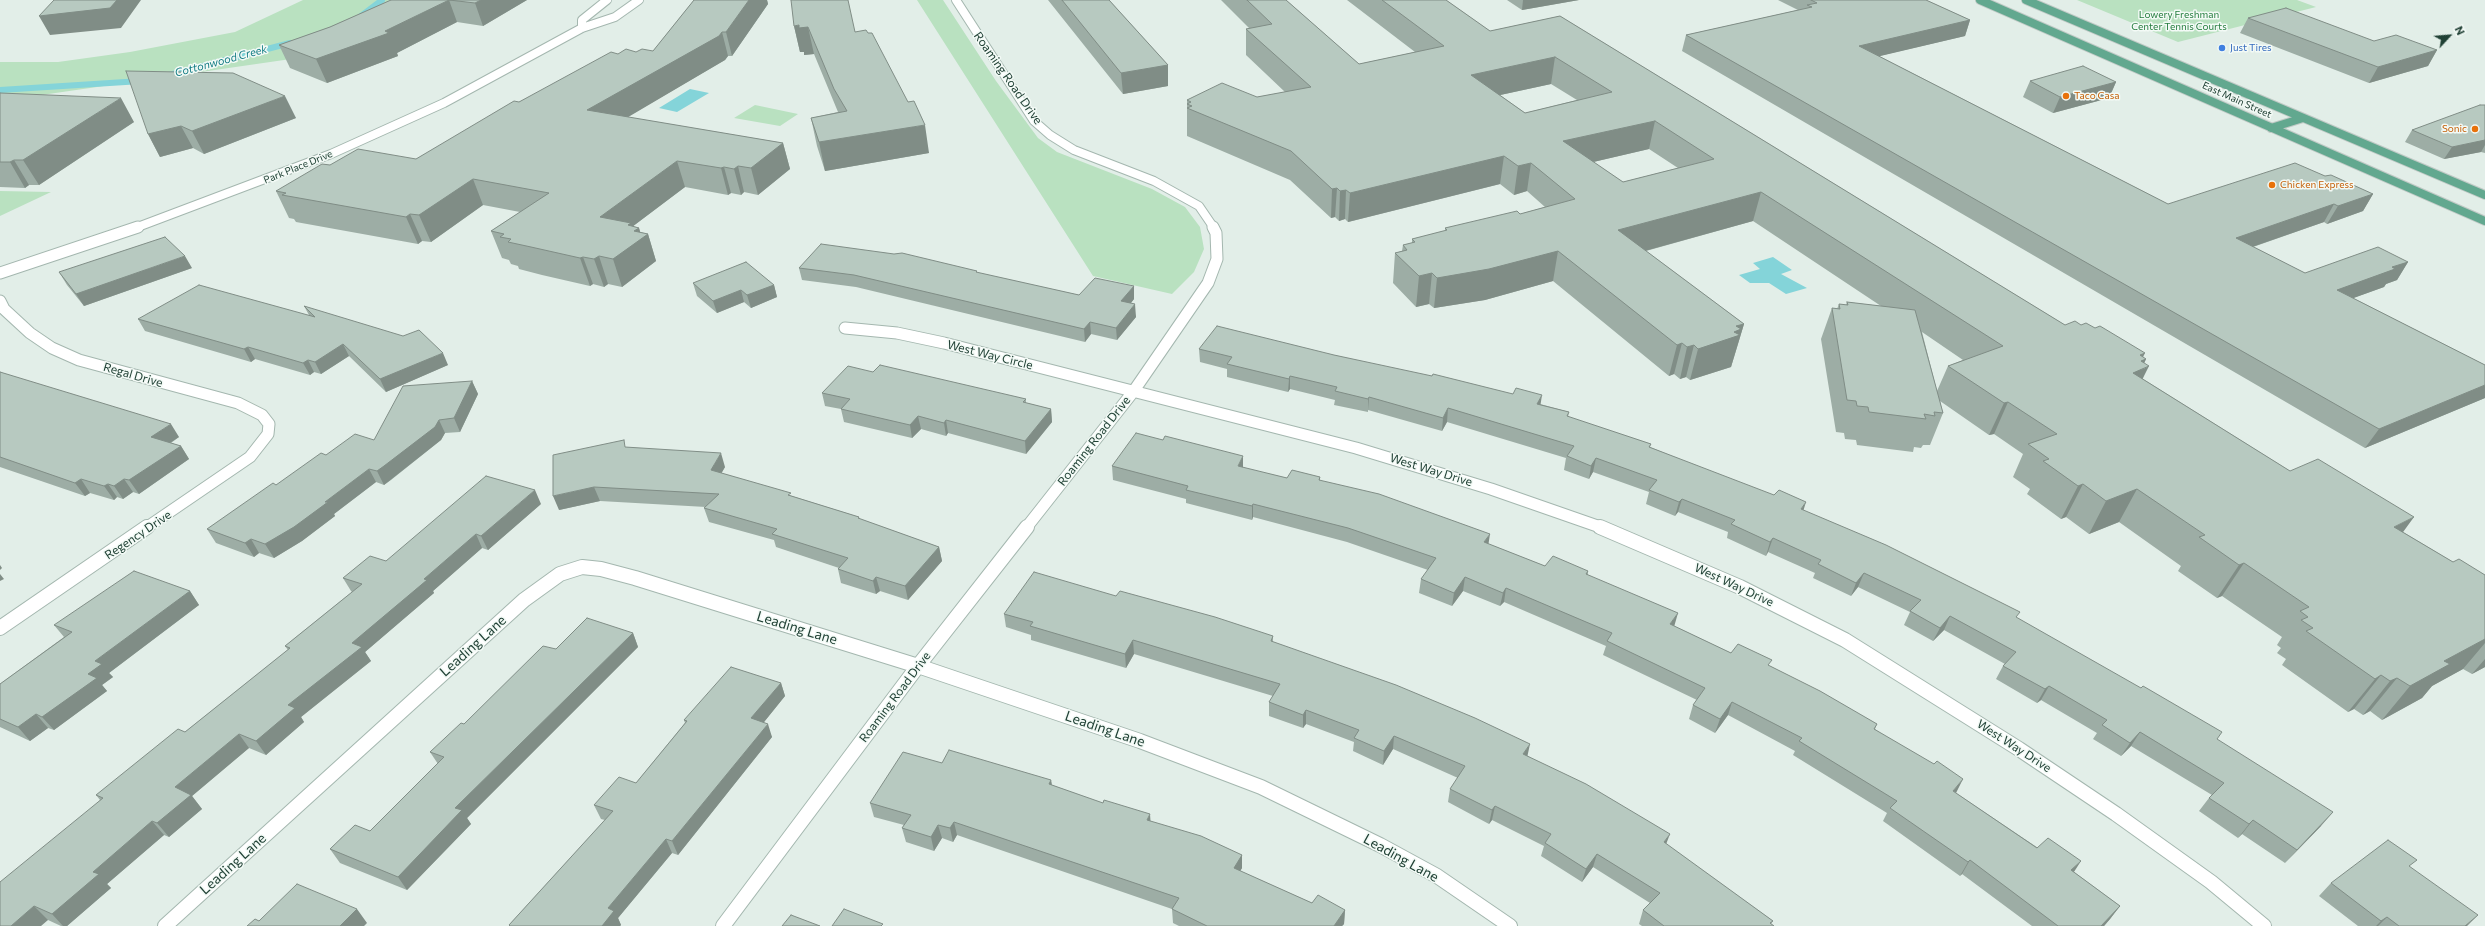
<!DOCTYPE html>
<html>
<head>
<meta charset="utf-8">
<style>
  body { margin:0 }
  #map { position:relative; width:2485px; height:926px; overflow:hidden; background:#e2eee8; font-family:Commissioner,sans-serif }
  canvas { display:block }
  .north { position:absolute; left:2429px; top:16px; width:40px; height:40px; -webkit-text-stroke:3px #f3faf6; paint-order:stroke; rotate:64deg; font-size:11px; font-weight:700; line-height:16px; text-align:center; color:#204135 }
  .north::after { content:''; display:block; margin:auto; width:14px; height:18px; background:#204135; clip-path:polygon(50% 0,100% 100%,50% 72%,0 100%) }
</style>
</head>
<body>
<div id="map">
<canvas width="2485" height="926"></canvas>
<div class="north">N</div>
</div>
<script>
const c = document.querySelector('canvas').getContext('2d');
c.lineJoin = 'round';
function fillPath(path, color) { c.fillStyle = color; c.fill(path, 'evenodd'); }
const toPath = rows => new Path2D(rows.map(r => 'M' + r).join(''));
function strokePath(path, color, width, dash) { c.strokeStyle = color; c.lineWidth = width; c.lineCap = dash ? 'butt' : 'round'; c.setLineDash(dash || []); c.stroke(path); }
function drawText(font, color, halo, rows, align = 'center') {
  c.font = font + ' Commissioner,sans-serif'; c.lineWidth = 3; c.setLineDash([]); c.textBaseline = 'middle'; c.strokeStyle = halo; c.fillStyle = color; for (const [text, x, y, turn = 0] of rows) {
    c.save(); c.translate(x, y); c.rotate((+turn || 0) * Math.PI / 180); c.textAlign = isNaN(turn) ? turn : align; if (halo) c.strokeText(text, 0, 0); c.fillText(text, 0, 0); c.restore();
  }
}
fillPath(toPath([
  [303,0,425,0,291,59,0,101,0,62,58,62,130,52,235,32],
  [917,0,943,0,996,81,1038,138,1057,152,1152,189,1185,207,1200,227,1204,249,1194,272,1172,294,1093,276],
  [2077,0,2297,0,2316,7,2178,42],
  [755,105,798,114,780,126,734,118],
  [0,191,51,192,0,216]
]), '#b9e1c0');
fillPath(toPath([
  [690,89,709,93,677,112,659,108],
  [1773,257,1792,270,1781,274,1807,288,1786,294,1769,283,1750,283,1739,275,1760,269,1753,263]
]), '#84d4d9');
strokePath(toPath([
  [361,16,382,0],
  [169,75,290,43],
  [0,90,141,81]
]), '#84d4d9', 6);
const minorFar2 = toPath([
  [956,0,1034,121,1050,135,1074,150,1154,181,1199,206,1214,228],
  [582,28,582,20,607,0],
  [135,228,331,154,444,103,582,28,615,17,639,0]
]);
const minorFar1 = toPath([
  [0,273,138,227],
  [0,301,4,309,30,333,52,348,79,360,238,403,262,415,269,424,268,434,250,457,146,528],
  [845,328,897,333,944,343,1356,448,1491,489,1603,528],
  [1026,528,1133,392,1208,283,1217,259,1216,233,1213,227]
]);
const minor = toPath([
  [1600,527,1740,587,1845,640,2019,749,2116,814,2211,882,2264,926],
  [0,628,147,527],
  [165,926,524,600,560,574,582,567,601,569,635,578,918,666,1140,741,1261,787,1380,845,1437,876,1510,926],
  [723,926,918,666,1027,527]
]);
const major = toPath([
  [1980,0,2485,221],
  [2026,0,2485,195],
  [2271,128,2303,118]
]);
strokePath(minorFar2, '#a4b7af', 10);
strokePath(minorFar1, '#a4b7af', 13);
strokePath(minor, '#a4b7af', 16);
strokePath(major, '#c1cac6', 10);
strokePath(minorFar2, '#fff', 8);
strokePath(minorFar1, '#fff', 11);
strokePath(minor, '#fff', 14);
strokePath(major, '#62a88f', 8);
fillPath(toPath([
  [391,0,527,0,483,26,457,22,397,53,398,56,327,83,290,68,279,45,330,27],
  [694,0,767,0,768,4,732,56,728,56,725,60,627,117,783,143,790,169,758,195,744,192,741,195,731,193,728,195,685,187,633,226,639,228,640,232,648,234,656,261,622,287,608,284,604,287,593,284,590,286,542,275,519,269,518,266,511,264,509,260,502,258,491,231,520,212,483,205,431,242,422,241,418,244,296,222,294,219,289,218,276,191,330,165,416,159,519,102,618,54,653,51],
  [1048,0,1109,0,1168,65,1168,86,1123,94],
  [1221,0,1286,0,1359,64,1415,52,1347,0,1446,0,1490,31,1560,16,2065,325,2081,325,2146,359,2144,363,2143,379,2290,471,2403,532,2453,562,2485,575,2485,667,2472,674,2463,669,2432,686,2422,698,2382,720,2370,711,2363,715,2354,709,2348,712,2282,665,2286,659,2277,653,2281,648,2277,645,2282,637,2222,596,2217,598,2178,571,2181,566,2119,522,2089,534,2066,517,2061,519,2027,494,2030,489,2013,477,2023,454,1994,434,1989,435,1940,401,1943,413,1930,445,1923,445,1921,448,1914,447,1913,452,1857,445,1856,440,1845,439,1844,433,1836,432,1821,339,1832,308,1837,309,1839,304,1846,305,1847,302,1881,306,1753,221,1646,251,1744,324,1731,367,1690,380,1686,377,1680,379,1674,374,1669,376,1553,281,1485,300,1434,308,1429,304,1416,307,1393,283,1395,253,1402,251,1403,245,1412,243,1412,239,1445,231,1445,228,1520,214,1545,207,1527,191,1514,195,1500,184,1348,222,1345,219,1339,221,1335,217,1331,218,1290,180,1187,136,1187,100,1257,97,1285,92,1246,55,1246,29,1249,28],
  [1551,84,1577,100,1525,113,1500,95],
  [1649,149,1678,168,1623,182,1593,162],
  [1922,332,1963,360,1948,366,1937,391],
  [1507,0,1579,0,1522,10],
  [1778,0,1926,0,1970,20,1965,36,1879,56,2168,204,2325,176,2373,194,2363,211,2327,224,2324,222,2253,247,2305,273,2408,262,2397,280,2386,284,2384,287,2353,298,2485,365,2485,398,2365,448,1682,51,1686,35,1798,10],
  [2248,18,2374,41,2437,50,2428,66,2369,83,2240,33],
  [794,26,855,32,929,153,825,171,817,146,811,118,838,112,814,54,804,55,804,52,800,52],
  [233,73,296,118,204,154,193,148,160,157,148,134],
  [2030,81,2116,82,2109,98,2053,113,2023,97],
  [0,93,134,122,39,185,29,185,25,188,0,187],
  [2485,105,2485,153,2481,152,2444,159,2405,142,2412,130],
  [192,268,84,306,67,285,59,272],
  [799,268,978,273,1079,295,1134,286,1134,299,1131,303,1136,317,1117,340,1091,334,1085,342,856,287,802,280],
  [693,283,774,285,777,297,751,308,744,302,717,313,697,296],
  [304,306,448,365,386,392,349,356,321,374,314,372,310,375,255,359,251,362,145,331,138,319,309,315],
  [1199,349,1334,355,1540,404,1569,412,1568,417,1651,444,1650,447,1803,510,2017,618,2217,739,2321,826,2285,863,2242,834,2238,838,2199,811,2209,798,2212,795,2131,746,2121,756,2093,739,2097,733,2041,700,2037,703,1996,679,2003,666,2005,664,1944,630,1933,641,1904,625,1910,612,1858,587,1851,596,1813,578,1815,573,1768,552,1766,556,1727,538,1728,532,1678,512,1675,516,1646,504,1649,492,1593,472,1589,479,1564,470,1566,458,1447,422,1442,431,1368,410,1368,412,1334,405,1335,400,1290,389,1288,392,1227,377,1227,369,1200,362],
  [0,372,179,437,171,443,181,446,189,459,139,494,133,492,123,499,117,497,114,500,90,493,85,496,0,467],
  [873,372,1026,399,1026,403,1051,409,1052,422,1026,454,948,433,946,436,921,429,912,438,844,422,841,409,825,406,822,393],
  [472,381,478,394,460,432,445,433,441,440,391,480,384,485,376,482,334,514,335,516,302,541,274,558,259,553,254,557,216,543,207,529,276,485,326,455,374,440],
  [627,447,725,467,721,473,792,496,859,517,860,519,939,547,942,561,908,600,880,591,876,594,841,583,838,569,839,568,776,547,774,540,709,522,704,508,706,507,600,501,559,510],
  [1112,466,1243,468,1287,478,1320,477,1320,481,1488,544,1545,566,1588,571,1588,575,1674,626,1731,653,1770,666,1877,724,1875,729,1956,793,2074,872,2120,906,2110,919,2104,926,2032,926,1962,874,1960,876,1883,821,1887,813,1793,755,1795,751,1728,715,1715,733,1689,719,1693,705,1697,700,1603,655,1606,646,1504,602,1500,606,1463,591,1452,606,1419,593,1421,579,1428,570,1347,542,1253,517,1252,520,1186,503,1186,499,1113,480],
  [541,504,488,550,482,548,433,591,434,593,365,652,371,661,301,717,304,722,266,755,249,748,192,796,202,809,169,837,164,835,107,884,111,888,67,926,61,926,48,920,0,926,100,800,96,795,185,732,288,650,285,646,352,592,351,591,343,578,386,561],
  [190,591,199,605,109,673,113,677,102,685,107,691,54,730,48,728,30,741,0,727,0,684,64,637,54,625],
  [1116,596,1273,636,1273,642,1528,756,1666,844,1773,921,1771,924,1774,926,1642,926,1639,924,1643,910,1650,903,1593,867,1582,882,1541,856,1544,846,1492,820,1489,824,1448,802,1450,789,1458,778,1393,749,1383,765,1353,751,1354,742,1306,724,1303,728,1269,716,1269,702,1273,696,1134,654,1126,668,1031,640,1031,635,1006,627,1004,614],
  [633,633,638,647,467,818,471,824,407,890,340,863,330,849,370,831,438,764,430,752,556,649],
  [781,683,785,696,764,722,772,737,678,855,672,853,618,918,621,925,620,926,509,926,509,925,605,820,601,819,594,805,636,783,685,723,684,720],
  [942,763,1051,780,1052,785,1242,855,1242,868,1240,871,1312,903,1345,910,1344,924,1342,926,1179,926,1173,923,1172,909,957,835,953,842,942,838,934,851,906,842,902,828,904,825,874,817,870,803],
  [2410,867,2467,926,2358,926,2319,896,2331,883]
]), '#9dada5');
fillPath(toPath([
  [117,0,141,0,121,28,50,35,39,16],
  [449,0,457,22,397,53,398,56,327,83,316,59,385,31],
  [481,0,527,0,483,26,475,3],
  [749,0,767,0,768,4,732,56,726,32],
  [1523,0,1579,0,1522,10],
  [1970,20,1965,36,1855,62,1859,46],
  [799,25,808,27,814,54,804,55,804,52,800,52,794,26],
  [722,32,728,56,725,60,596,136,587,110],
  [2437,50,2428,66,2369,83,2378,67],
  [1555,57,1551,84,1468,102,1471,75],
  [1168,65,1168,86,1123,94,1121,73],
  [2116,82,2109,98,2053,113,2060,97],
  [285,96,296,118,204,154,192,131],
  [121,98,134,122,39,185,23,160],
  [1655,121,1649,149,1559,170,1563,141],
  [925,125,929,153,825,171,819,142],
  [181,126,193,148,160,157,148,134],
  [2485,140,2485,145,2481,152,2444,159,2452,147],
  [783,143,790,169,758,195,751,168],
  [1504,156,1500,184,1348,222,1350,193],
  [14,160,29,185,25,188,10,162],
  [677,161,685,187,632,227,634,231,639,228,642,238,648,234,656,261,622,287,613,259,600,217],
  [1531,163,1527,191,1514,195,1518,166],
  [738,166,744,192,741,195,734,169],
  [724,167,731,193,728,195,721,168],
  [473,179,483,205,431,242,419,215],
  [1337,188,1335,217,1331,218,1332,189],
  [1346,190,1345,219,1339,221,1340,191],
  [1761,192,1753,221,1612,260,1618,230],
  [2373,194,2363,211,2327,224,2338,206],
  [2334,204,2324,222,2226,256,2236,238],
  [410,214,422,241,418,244,406,217],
  [1558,251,1553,281,1485,300,1434,308,1437,278],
  [185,256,192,268,84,306,76,294],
  [599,256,608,284,604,287,594,259],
  [583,257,593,284,590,286,580,258],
  [2408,262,2397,280,2386,284,2384,287,2326,308,2337,290,2392,267],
  [1432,273,1429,304,1416,307,1419,276],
  [774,285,777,297,751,308,747,295],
  [1134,286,1134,299,1122,314,1121,301],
  [741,290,744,302,717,313,713,301],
  [1135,304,1136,317,1117,340,1116,328],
  [1090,322,1091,334,1085,342,1084,329],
  [1744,324,1731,367,1690,380,1698,349,1736,326],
  [1682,343,1674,374,1669,376,1677,345],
  [343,344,349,356,321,374,315,362],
  [1694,345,1686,377,1680,379,1687,347],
  [248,347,255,359,251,362,244,349],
  [443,353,448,365,386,392,380,379],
  [2145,353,2141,361,2146,359,2141,370,2149,366,2133,398,2116,404,2140,355],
  [308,360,314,372,310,375,303,363],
  [1290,376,1290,389,1288,392,1289,379],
  [472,381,478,394,460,432,454,418],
  [2485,385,2485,398,2365,448,2379,429],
  [1542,395,1540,408,1537,404],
  [1369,397,1368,410,1368,412,1368,399],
  [2008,402,1994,434,1989,435,2004,403],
  [1448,408,1447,422,1442,431,1443,418],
  [1051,409,1052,422,1026,454,1025,441],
  [918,416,921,429,912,438,910,425],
  [439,420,445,433,441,440,384,485,377,471],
  [946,420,948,433,946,436,944,423],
  [171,424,179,437,159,450,151,437],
  [181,446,189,459,139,494,129,480],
  [721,453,725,467,716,483,711,470],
  [1243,456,1243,470,1238,466],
  [1596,458,1593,472,1589,479,1591,466],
  [369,469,376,482,334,514,335,516,302,541,274,558,265,544,325,502],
  [81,479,90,493,85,496,75,483],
  [124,479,133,492,123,499,114,486],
  [108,484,117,497,114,500,104,486],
  [2083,484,2066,517,2061,519,2078,486],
  [594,487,600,501,559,510,553,496],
  [2137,489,2119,522,2089,534,2106,501],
  [535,490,541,504,488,550,481,536],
  [1682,499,1678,512,1675,516,1679,502],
  [1806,502,1802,515,1801,509],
  [1253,504,1253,517,1252,520,1252,506],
  [2414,517,2390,550,2394,527],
  [476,534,482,548,433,591,434,593,365,652,371,661,301,717,304,722,266,755,256,741,288,705,352,643,424,579],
  [1490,534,1488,547,1484,542],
  [1773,538,1768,552,1766,556,1770,542],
  [251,539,259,553,254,557,245,543],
  [939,547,942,561,908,600,905,586],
  [2244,563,2222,596,2217,598,2239,565],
  [0,565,2,568,0,570],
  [1864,573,1858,587,1851,596,1856,583],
  [0,574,4,579,0,581],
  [876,577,880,591,876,594,873,581],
  [1465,577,1463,591,1452,606,1454,593],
  [1506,588,1504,602,1500,606,1503,593],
  [190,591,199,605,109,673,113,677,102,685,107,691,54,730,42,717,88,674,95,661],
  [1678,613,1674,627,1670,624],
  [1950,616,1944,630,1933,641,1940,628],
  [633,633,638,647,467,818,471,824,407,890,398,877,455,808],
  [2485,639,2485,643,2463,669,2432,686,2422,698,2382,720,2410,686,2444,661],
  [1133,640,1134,654,1126,668,1125,654],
  [2485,659,2485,667,2472,674],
  [2381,675,2354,709,2348,712,2375,679],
  [2397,678,2370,711,2363,715,2390,681],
  [781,683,785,696,756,732,751,718],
  [2049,686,2041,700,2037,703,2045,689],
  [1732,702,1728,715,1715,733,1720,719],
  [1306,710,1306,724,1303,728,1303,715],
  [36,714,48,728,30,741,18,727],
  [768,724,772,737,678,855,672,841],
  [2140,732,2131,746,2121,756,2130,743],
  [239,734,249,748,192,796,202,809,169,837,157,823,175,787],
  [1394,736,1393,749,1383,765,1384,751],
  [1530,744,1527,758,1523,754],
  [1963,779,1956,793,1953,791],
  [1051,780,1053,794,1049,784],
  [1495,806,1492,820,1489,824,1492,810],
  [2333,812,2321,826,2285,863,2297,850],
  [1150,814,1151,828,1147,820],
  [2253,820,2242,834,2238,838,2249,824],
  [152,821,164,835,107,884,111,888,67,926,63,926,52,914,93,872],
  [954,822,957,835,953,842,950,828],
  [938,825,942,838,934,851,931,837],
  [1670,834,1665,847,1664,842],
  [666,839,672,853,618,918,621,925,620,926,602,926,608,908],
  [1597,854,1593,867,1582,882,1586,869],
  [1242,855,1242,868,1234,882,1234,868],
  [1970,860,1962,874,1960,876,1968,862],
  [2081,861,2072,875,2071,870],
  [34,906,48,920,41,926,11,926],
  [2120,906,2110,919,2104,926,2101,926],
  [357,909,367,923,364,926,340,926],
  [1345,910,1344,924,1342,926,1334,926],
  [2478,915,2467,926,2465,926],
  [2387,917,2378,926,2376,926,2381,921]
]), '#808d86');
const building = toPath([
  [54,0,117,0,110,8,39,16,54,0],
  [391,0,481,0,475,3,449,0,385,31,389,33,316,59,279,45,330,27,391,0],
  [694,0,749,0,726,32,722,32,719,36,587,110,783,143,751,168,738,166,734,169,724,167,721,168,677,161,600,217,631,223,628,225,639,228,634,231,648,234,613,259,599,256,594,259,583,257,580,258,531,247,508,242,511,239,500,237,504,234,491,231,549,193,473,179,419,215,410,214,406,217,282,195,286,193,276,191,322,164,330,165,358,149,416,159,514,101,519,102,611,52,618,54,626,49,636,52,642,49,653,51,694,0],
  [791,0,848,0,855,32,866,30,868,33,872,33,908,102,914,101,925,125,819,142,811,118,847,111,834,89,808,27,799,28,799,25,794,26,791,0],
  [1062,0,1109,0,1168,65,1121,73,1062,0],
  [1247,0,1286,0,1359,64,1444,46,1382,0,1446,0,1490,31,1560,16,2065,325,2075,321,2081,325,2086,323,2095,328,2100,326,2145,353,2140,355,2146,359,2141,361,2149,366,2133,373,2290,471,2318,459,2414,517,2394,527,2453,562,2459,559,2485,575,2485,639,2444,661,2450,664,2410,686,2397,678,2390,681,2381,675,2375,679,2306,631,2313,628,2301,620,2308,617,2300,611,2309,607,2244,563,2239,565,2199,537,2205,535,2137,489,2106,501,2083,484,2078,486,2043,461,2049,459,2028,444,2057,434,2008,402,2004,403,1948,366,2003,346,1761,192,1618,230,1744,324,1736,326,1741,329,1734,332,1740,335,1698,349,1694,345,1687,347,1682,343,1677,345,1558,251,1489,269,1437,278,1432,273,1419,276,1395,253,1407,250,1403,245,1415,242,1412,239,1447,230,1445,228,1517,211,1520,214,1575,199,1531,163,1518,166,1504,156,1350,193,1346,190,1340,191,1337,188,1332,189,1291,151,1187,108,1192,106,1187,104,1191,102,1187,100,1222,83,1257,97,1311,87,1246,29,1272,24,1247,0],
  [1555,57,1612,92,1525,113,1471,75,1555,57],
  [1655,121,1714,159,1623,182,1563,141,1655,121],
  [1811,0,1926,0,1970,20,1859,46,2168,204,2295,163,2325,176,2331,175,2373,194,2338,206,2334,204,2236,238,2305,273,2378,247,2408,262,2392,267,2395,269,2337,290,2485,365,2485,385,2379,429,1686,35,1812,7,1807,5,1817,3,1811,0],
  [2286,8,2374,41,2396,35,2437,50,2378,67,2248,18,2286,8],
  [2083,66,2116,82,2060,97,2030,81,2083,66],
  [126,71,233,73,285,96,192,131,181,126,148,134,126,71],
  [0,93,121,98,23,160,14,160,10,162,0,162,0,93],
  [2480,105,2485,105,2485,140,2452,147,2412,130,2480,105],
  [165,237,185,256,76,294,59,272,165,237],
  [821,244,894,254,902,253,977,271,976,272,1079,295,1095,278,1134,286,1121,301,1135,304,1116,328,1090,322,1084,329,854,275,799,268,821,244],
  [746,262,774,285,747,295,741,290,713,301,693,283,746,262],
  [199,285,315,317,304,306,403,336,419,330,443,353,380,379,343,344,315,362,308,360,303,363,248,347,244,349,138,319,199,285],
  [1847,302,1915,310,1943,413,1934,412,1935,416,1924,414,1926,419,1869,412,1868,407,1857,406,1856,401,1847,400,1832,308,1840,309,1839,304,1848,305,1847,302],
  [1217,326,1334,355,1432,376,1433,374,1513,394,1516,388,1542,395,1537,404,1569,412,1567,416,1651,444,1649,447,1774,495,1779,490,1806,502,1801,509,1886,545,2020,612,2016,617,2141,688,2143,686,2222,732,2217,739,2333,812,2297,850,2253,820,2249,824,2209,798,2224,783,2140,732,2130,743,2102,725,2107,720,2049,686,2045,689,2003,666,2016,652,1950,616,1940,628,1910,611,1921,600,1864,573,1856,583,1818,564,1821,560,1773,538,1770,542,1731,524,1735,520,1682,499,1679,502,1649,490,1657,480,1596,458,1591,466,1567,456,1574,446,1448,408,1443,418,1369,397,1368,399,1335,391,1337,387,1290,376,1289,379,1227,364,1232,357,1199,349,1217,326],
  [880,365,1026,399,1023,402,1051,409,1025,441,946,420,944,423,918,416,910,425,841,409,850,399,822,393,848,366,873,372,880,365],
  [0,372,171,424,151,437,181,446,129,480,124,479,114,486,108,484,104,486,81,479,75,483,0,457,0,372],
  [472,381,454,418,439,420,435,427,384,466,377,471,369,469,325,502,328,502,294,527,265,544,251,539,245,543,207,529,273,483,276,485,321,453,326,455,355,434,374,440,403,386,472,381],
  [1136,433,1163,440,1165,436,1243,456,1238,466,1287,478,1292,470,1320,477,1319,480,1379,494,1490,534,1484,542,1545,566,1553,556,1588,571,1586,574,1678,613,1670,624,1731,653,1738,644,1772,660,1768,665,1820,691,1877,724,1874,729,1934,764,1937,761,1963,779,1953,791,2037,848,2048,838,2081,861,2071,870,2120,906,2101,926,2058,926,1970,860,1968,862,1890,808,1897,801,1799,741,1802,738,1732,702,1720,719,1693,705,1705,688,1607,641,1612,633,1506,588,1503,593,1465,577,1454,593,1421,579,1436,558,1348,528,1253,504,1252,506,1186,490,1188,486,1112,466,1136,433],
  [624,440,625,447,721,453,711,470,791,493,788,495,859,517,858,518,939,547,905,586,876,577,873,581,838,569,848,558,772,534,777,529,704,508,719,494,594,487,553,496,553,455,624,440],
  [486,476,535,490,481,536,476,534,424,579,427,580,352,643,362,647,288,705,295,708,256,741,239,734,175,787,191,795,157,823,152,821,93,872,99,874,52,914,34,906,11,926,0,926,0,882,103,798,96,795,178,729,185,732,290,648,285,646,362,584,343,578,370,556,386,561,486,476],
  [134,571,190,591,95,661,102,664,88,674,97,678,42,717,36,714,18,727,0,719,0,684,72,632,54,625,134,571],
  [1034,572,1116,596,1120,591,1215,617,1273,636,1271,641,1396,685,1475,718,1530,744,1523,754,1586,784,1670,834,1664,842,1773,921,1770,923,1774,926,1664,926,1643,910,1660,893,1597,854,1586,869,1545,843,1551,834,1495,806,1492,810,1450,789,1465,766,1394,736,1384,751,1354,738,1359,730,1306,710,1303,715,1269,702,1280,684,1133,640,1125,654,1030,626,1033,622,1004,614,1034,572],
  [587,618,633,633,455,808,462,810,398,877,330,849,355,825,370,831,444,757,430,752,461,723,464,724,543,646,556,649,587,618],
  [731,667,781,683,751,718,768,724,672,841,666,839,608,908,614,911,602,926,510,926,509,925,613,811,594,805,619,777,636,783,687,721,684,720,731,667],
  [949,750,1051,780,1049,784,1103,803,1104,800,1150,814,1147,820,1201,836,1242,855,1234,868,1312,903,1318,895,1345,910,1334,926,1207,926,1172,909,1179,898,954,822,950,828,938,825,931,837,902,828,911,815,870,803,903,752,942,763,949,750],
  [2388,840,2417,860,2409,866,2478,915,2465,926,2399,926,2387,917,2381,921,2331,883,2388,840],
  [297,884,357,909,340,926,247,926,255,919,259,921,297,884],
  [844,909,883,924,881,926,832,926,844,909],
  [791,915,820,926,782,926,791,915]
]);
fillPath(building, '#b7c9c0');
strokePath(building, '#808d86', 1);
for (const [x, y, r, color] of [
  [2222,48,4,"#3f7fe0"],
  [2066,96,4,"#e8710a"],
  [2475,129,4,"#e8710a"],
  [2272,185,4,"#e8710a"]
]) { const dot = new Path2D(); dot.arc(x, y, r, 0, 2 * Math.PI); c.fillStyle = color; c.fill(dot); strokePath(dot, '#f3faf6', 1.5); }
drawText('10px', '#257d3f', '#f3faf6', [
  ["Lowery Freshman",2179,15],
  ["Center Tennis Courts",2179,27]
]);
drawText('10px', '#366cbe', '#f3faf6', [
  ["Just Tires",2230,48]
], 'left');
drawText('10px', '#c56008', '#f3faf6', [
  ["Taco Casa",2074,96],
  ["Sonic",2467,129,"right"],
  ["Chicken Express",2280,185]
], 'left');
drawText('10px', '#204135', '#f3faf6', [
  ["East Main Street",2237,100,24],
  ["Park Place Drive",298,167,-22]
]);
drawText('italic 11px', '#137c84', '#f3faf6', [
  ["Cottonwood Creek",221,61,-15]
]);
drawText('12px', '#204135', '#f3faf6', [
  ["Roaming Road Drive",1008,78,55],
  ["West Way Circle",990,355,14],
  ["Regal Drive",133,375,16],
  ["Roaming Road Drive",1094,441,-52],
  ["West Way Drive",1431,470,17],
  ["Regency Drive",138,535,-34],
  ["West Way Drive",1734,585,25],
  ["Roaming Road Drive",895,697,-53],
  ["West Way Drive",2014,746,33]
]);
drawText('14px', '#204135', '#f3faf6', [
  ["Leading Lane",797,628,17],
  ["Leading Lane",473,646,-42],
  ["Leading Lane",1105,729,19],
  ["Leading Lane",1401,858,29],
  ["Leading Lane",233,864,-42]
]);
</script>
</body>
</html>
